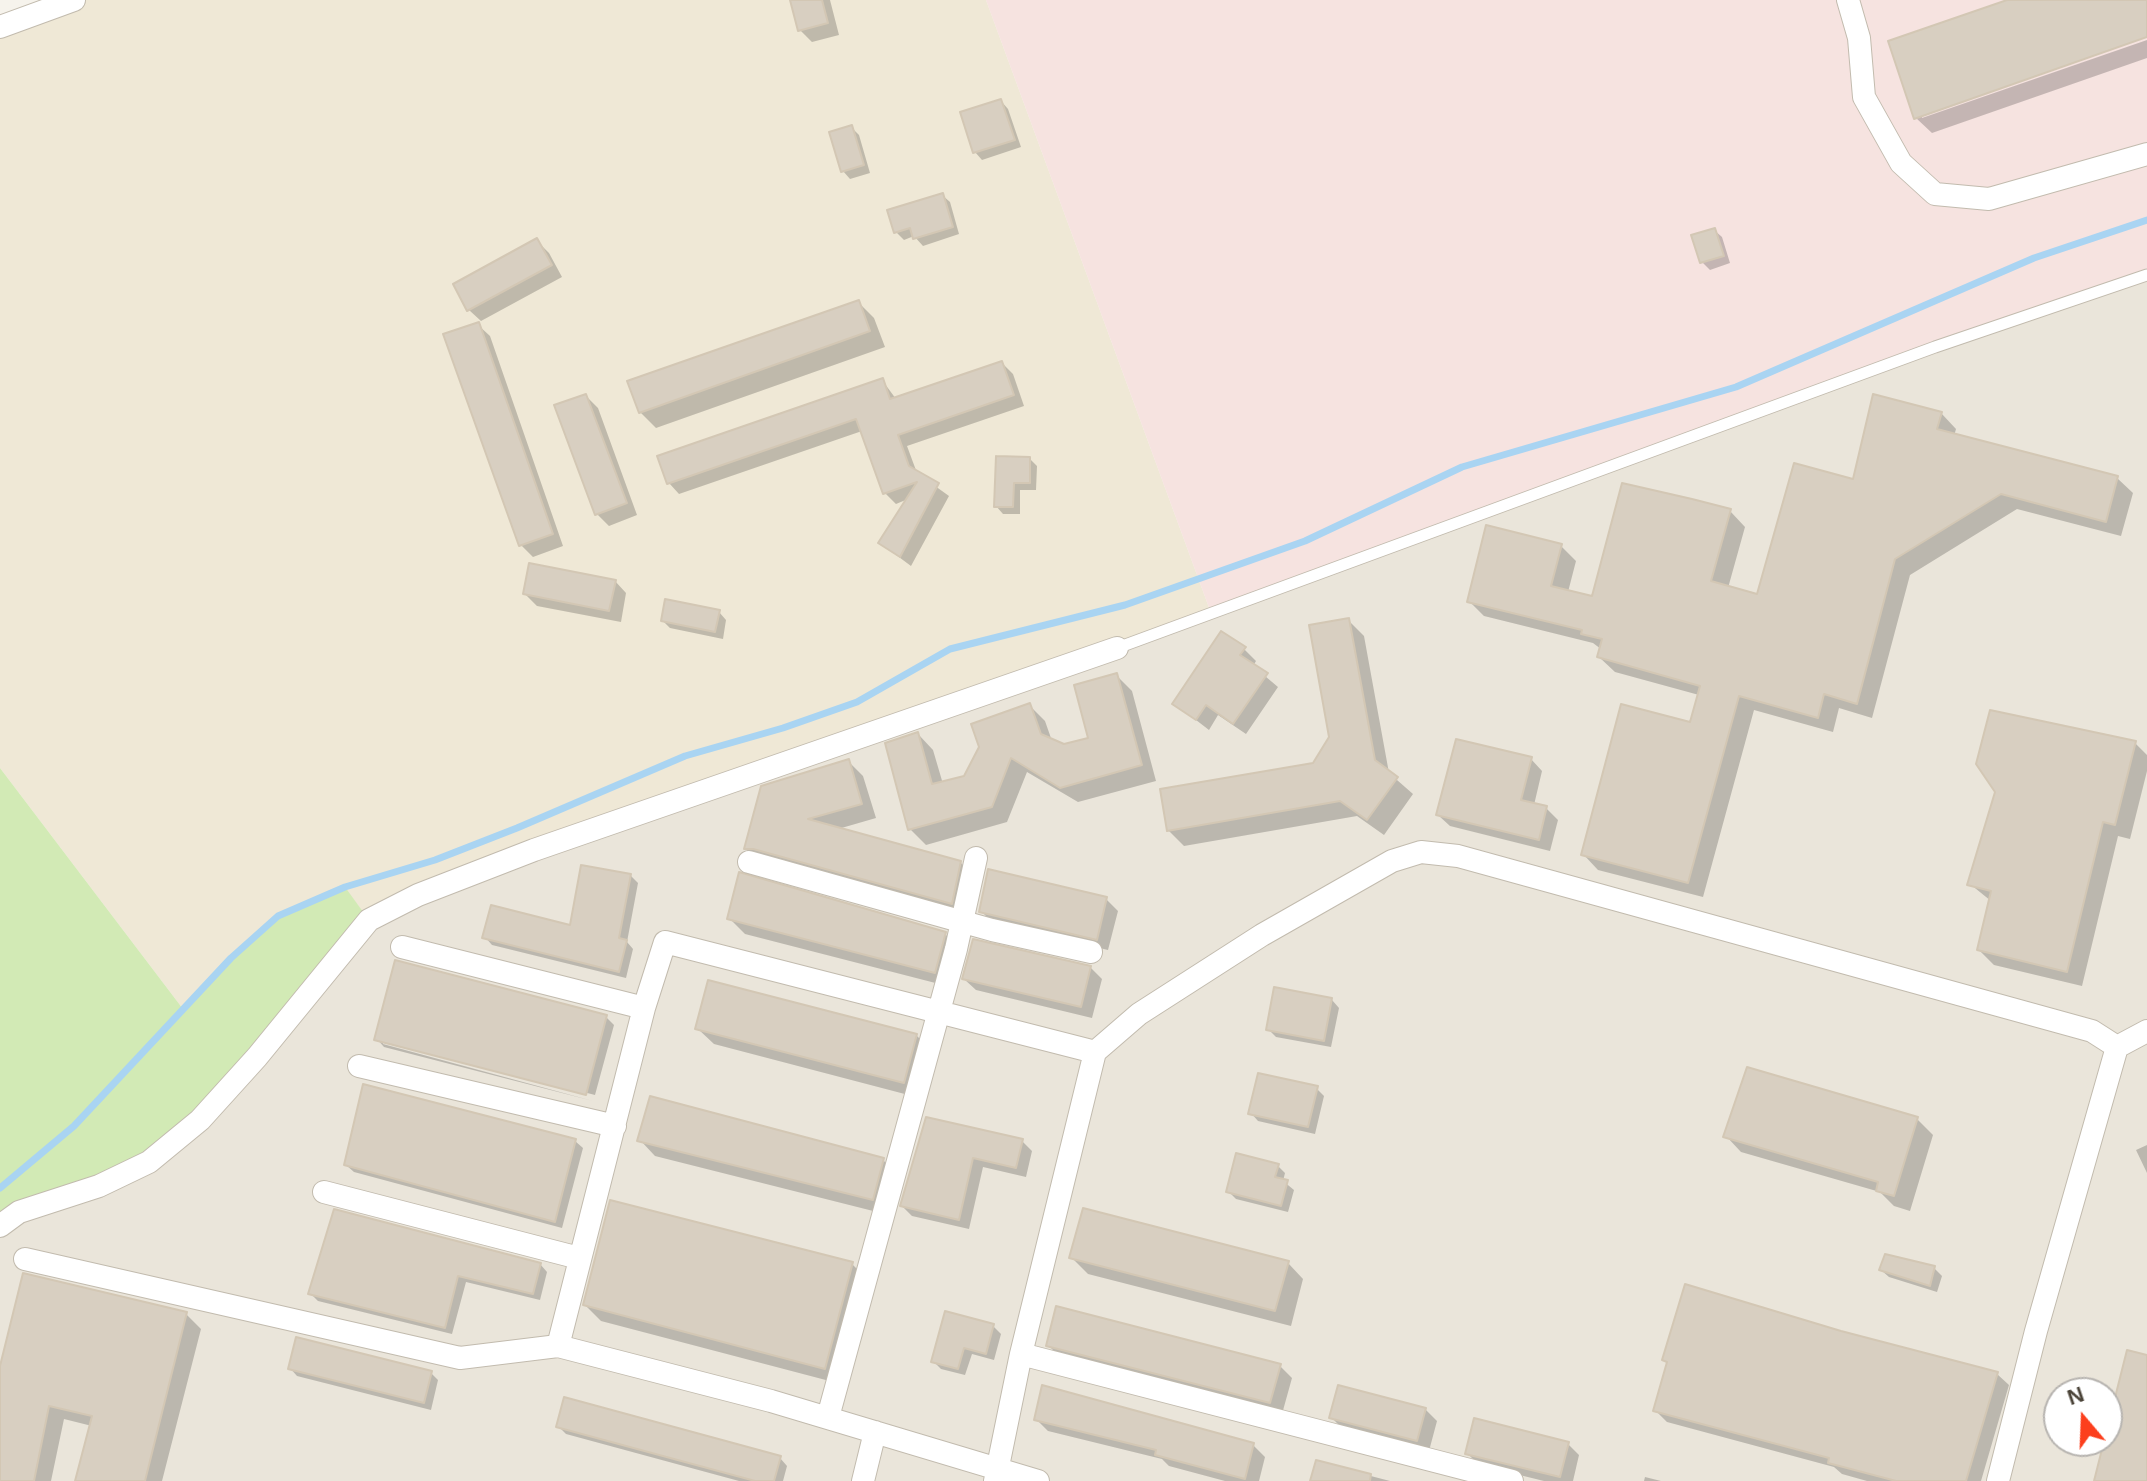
<!DOCTYPE html>
<html>
<head>
<meta charset="utf-8">
<style>
  body { margin:0 }
  #map { position:relative; width:2147px; height:1481px; overflow:hidden; background:#f6f3ec; font-family:Helvetica,sans-serif }
  canvas { display:block }
  .north { position:absolute; left:2043px; top:1377px; width:80px; height:80px; box-sizing:border-box; background:#fff; border:2px solid #b7b4b0; border-radius:50%; rotate:341deg; font-size:22px; font-weight:700; line-height:32px; text-align:center; color:#4b4439 }
  .north::after { content:''; display:block; margin:auto; width:28px; height:36px; background:#fc3f1d; clip-path:polygon(50% 0,100% 100%,50% 72%,0 100%) }
</style>
</head>
<body>
<div id="map">
<canvas width="2147" height="1481"></canvas>
<div class="north">N</div>
</div>
<script>
const c = document.querySelector('canvas').getContext('2d');
c.lineJoin = 'round';
function fillPath(path, color) { c.fillStyle = color; c.fill(path, 'evenodd'); }
const toPath = rows => new Path2D(rows.map(r => 'M' + r).join(''));
function strokePath(path, color, width, dash) { c.strokeStyle = color; c.lineWidth = width; c.lineCap = dash ? 'butt' : 'round'; c.setLineDash(dash || []); c.stroke(path); }
fillPath(toPath([
  [2147,275,2147,1481,0,1481,0,1226,369,920],
  [2059,1393,2107,1393,2107,1441,2059,1441]
]), '#eae5da');
fillPath(toPath([
  [74,0,986,0,1211,613,369,920,344,887,278,916,231,958,183,1009,0,768,0,27]
]), '#efe8d6');
fillPath(toPath([
  [986,0,2147,0,2147,275,1211,613]
]), '#f6e3e0');
fillPath(toPath([
  [0,768,183,1009,278,916,345,887,369,920,149,1162,0,1226]
]), '#d2eab5');
fillPath(toPath([
  [792,0,830,0,839,35,812,42,800,30],
  [2013,0,2147,0,2147,35,1922,114,1922,118,2147,40,2147,58,1932,133,1916,118],
  [1001,101,1008,109,1021,147,982,160,975,152],
  [851,127,859,135,870,173,850,179,843,171],
  [942,195,950,202,959,234,923,246,914,236,904,240,896,232],
  [1714,230,1722,237,1730,263,1710,270,1702,262],
  [537,241,549,253,562,277,481,321,469,310],
  [858,302,874,318,885,347,656,428,640,412],
  [478,325,490,336,563,546,533,557,521,545],
  [1002,363,1013,374,1024,406,907,446,917,473,949,496,911,566,880,543,908,499,896,504,885,493,862,431,679,494,669,483,882,380,896,399],
  [586,396,598,408,637,515,609,526,597,514],
  [1941,413,1956,429,1954,436,2117,478,2133,493,2121,536,2017,509,1910,575,1872,718,1839,708,1833,732,1754,710,1703,897,1598,870,1583,854,1691,725,1699,695,1615,672,1599,657,1601,649,1593,643,1484,616,1469,601,1561,546,1576,561,1568,592,1593,598,1730,511,1745,527,1728,588,1759,596,1855,481],
  [1030,459,1037,466,1036,490,1020,490,1020,514,1003,514,996,506],
  [615,581,626,593,621,622,537,606,525,594],
  [719,612,726,620,723,639,670,628,663,621],
  [1348,620,1364,636,1389,773,1413,794,1384,835,1357,816,1184,846,1168,830,1314,764,1331,737],
  [1244,649,1256,661,1253,666,1278,687,1246,734,1218,715,1209,730,1174,703],
  [1116,675,1132,691,1156,781,1078,802,1027,772,1007,822,926,845,910,829,918,734,933,750,943,784,966,777,1029,705,1045,721,1052,741,1064,746,1091,739],
  [2135,743,2147,755,2147,771,2130,839,2118,836,2082,986,1994,965,1979,950,1991,901,1970,884,1997,792],
  [1531,759,1542,771,1534,805,1546,808,1558,820,1550,851,1450,826,1438,815],
  [848,761,863,776,876,818,838,829,960,862,975,877,966,918,760,864,746,849],
  [630,875,638,883,627,942,633,949,626,978,492,945,485,937,572,928],
  [1106,899,1118,911,1108,950,993,923,981,911],
  [729,918,944,933,960,949,951,987,745,934],
  [1090,967,1102,979,1092,1018,976,990,964,979],
  [1332,1000,1339,1008,1331,1047,1276,1037,1268,1029],
  [606,1017,614,1025,595,1095,383,1040,383,1044,593,1101,384,1047,377,1039],
  [698,1029,916,1035,932,1051,920,1098,714,1044],
  [1316,1088,1324,1096,1315,1134,1258,1121,1251,1113],
  [1917,1119,1933,1135,1910,1211,1894,1206,1880,1192,1741,1152,1726,1136],
  [640,1140,883,1160,899,1176,889,1215,655,1156],
  [575,1141,583,1148,562,1228,354,1172,346,1165],
  [1022,1141,1032,1151,1026,1177,983,1167,969,1229,912,1216,902,1206,913,1168],
  [2147,1145,2147,1173,2136,1150],
  [1278,1166,1285,1173,1283,1181,1294,1190,1288,1212,1236,1199,1228,1191],
  [1072,1258,1288,1263,1303,1279,1291,1326,1088,1274],
  [540,1264,547,1272,540,1300,466,1282,452,1334,318,1301,311,1294],
  [852,1264,868,1280,841,1384,601,1321,585,1305],
  [1934,1268,1942,1276,1937,1292,1889,1277,1881,1270],
  [947,1313,993,1326,1001,1334,994,1360,972,1354,965,1375,941,1369,933,1361],
  [186,1314,201,1329,162,1481,78,1481,92,1426,64,1419,51,1481,0,1481,0,1374],
  [1048,1345,1280,1366,1292,1378,1282,1414,1060,1357],
  [1665,1360,1997,1374,2009,1385,1981,1481,1867,1481,1842,1474,1834,1467,1667,1422,1655,1410,1668,1364],
  [290,1368,431,1373,438,1380,431,1410,297,1376],
  [1425,1409,1437,1421,1429,1451,1343,1429,1331,1417],
  [1036,1419,1253,1445,1265,1457,1259,1481,1225,1481,1169,1466,1162,1459,1048,1431],
  [558,1426,780,1458,787,1466,783,1481,739,1481,566,1434],
  [1568,1444,1579,1455,1573,1481,1544,1481,1479,1465,1467,1453],
  [1317,1462,1390,1481,1312,1481],
  [1645,1477,1661,1481,1644,1481]
]), '#0003');
strokePath(toPath([
  [0,1188,74,1126,231,958,278,916,345,887,435,860,517,828,685,756,783,728,857,702,950,649,1125,605,1305,541,1462,467,1736,387,2034,258,2147,220]
]), '#a9d4f2', 7);
const building = toPath([
  [790,0,822,0,828,23,798,31,790,0],
  [2007,0,2147,0,2147,37,1914,119,1888,41,2007,0],
  [1001,99,1015,140,973,153,960,112,1001,99],
  [852,125,864,165,841,172,829,132,852,125],
  [943,193,953,227,913,239,910,228,894,233,887,210,943,193],
  [1715,228,1724,256,1700,263,1691,235,1715,228],
  [537,238,552,265,467,311,453,284,537,238],
  [859,300,870,331,639,413,627,381,859,300],
  [479,322,553,534,519,546,443,334,479,322],
  [1002,361,1014,395,898,435,909,466,939,483,900,557,878,543,917,482,883,494,856,419,667,484,657,456,883,378,890,399,1002,361],
  [586,394,627,503,595,515,554,405,586,394],
  [1873,394,1942,412,1937,429,2118,476,2106,522,2001,494,1895,559,1857,704,1824,694,1818,718,1739,696,1688,883,1581,855,1621,704,1690,722,1700,686,1597,657,1602,639,1581,634,1582,630,1467,602,1486,525,1562,544,1551,586,1592,596,1622,483,1692,499,1731,509,1711,581,1757,594,1794,463,1853,479,1873,394],
  [996,456,1030,457,1030,483,1014,483,1013,507,994,507,996,456],
  [529,563,616,580,609,611,523,594,529,563],
  [665,599,720,610,715,632,661,621,665,599],
  [1349,618,1375,760,1398,777,1367,820,1340,801,1167,831,1160,789,1313,763,1329,737,1309,625,1349,618],
  [1221,631,1246,647,1240,655,1268,673,1233,724,1206,705,1196,720,1172,704,1221,631],
  [1117,673,1142,765,1060,788,1011,758,992,807,908,830,885,743,918,732,932,784,964,776,979,747,971,724,1030,703,1041,734,1064,744,1088,738,1074,685,1117,673],
  [1990,710,2136,741,2115,825,2103,822,2067,972,1977,950,1991,891,1967,885,1995,792,1976,764,1990,710],
  [1456,739,1532,757,1521,800,1547,806,1539,840,1436,815,1456,739],
  [849,759,862,804,808,819,961,861,952,904,753,849,744,849,761,786,849,759],
  [581,865,631,874,619,938,627,940,619,972,482,938,491,905,570,925,581,865],
  [988,869,1107,897,1097,940,979,912,988,869],
  [739,872,946,932,935,973,727,919,739,872],
  [973,939,1091,966,1081,1007,962,979,973,939],
  [395,960,607,1015,586,1095,374,1040,395,960],
  [708,980,917,1034,904,1083,695,1029,708,980],
  [1274,987,1332,998,1324,1041,1266,1030,1274,987],
  [1747,1067,1918,1117,1894,1196,1876,1191,1878,1182,1723,1137,1747,1067],
  [1258,1073,1318,1086,1308,1127,1248,1114,1258,1073],
  [363,1084,576,1139,555,1222,344,1165,363,1084],
  [650,1096,884,1158,873,1200,637,1141,650,1096],
  [926,1117,1023,1139,1016,1168,973,1158,959,1220,900,1206,926,1117],
  [1236,1153,1279,1164,1275,1177,1288,1180,1281,1206,1226,1192,1236,1153],
  [610,1200,853,1262,825,1369,583,1305,610,1200],
  [1083,1208,1289,1261,1275,1311,1069,1258,1083,1208],
  [334,1209,541,1263,533,1294,458,1276,445,1328,308,1294,334,1209],
  [1885,1254,1935,1266,1930,1286,1879,1270,1885,1254],
  [23,1273,187,1312,145,1481,75,1481,92,1416,49,1406,34,1481,0,1481,0,1366,23,1273],
  [1685,1284,1841,1331,1998,1372,1966,1481,1896,1481,1828,1463,1829,1458,1653,1411,1667,1362,1662,1360,1685,1284],
  [1056,1306,1281,1364,1270,1403,1046,1346,1056,1306],
  [945,1311,994,1324,986,1354,964,1348,958,1369,931,1362,945,1311],
  [296,1337,432,1371,424,1403,288,1369,296,1337],
  [2127,1350,2147,1355,2147,1481,2094,1481,2127,1350],
  [1042,1385,1254,1443,1245,1479,1155,1455,1156,1450,1034,1420,1042,1385],
  [1338,1385,1426,1408,1417,1441,1329,1418,1338,1385],
  [564,1397,781,1456,774,1481,755,1481,556,1427,564,1397],
  [1474,1418,1569,1442,1560,1477,1465,1454,1474,1418],
  [1316,1460,1371,1474,1370,1481,1310,1481,1316,1460]
]);
fillPath(building, '#d8cfc1');
strokePath(building, '#d3c7b4', 2);
const lane = toPath([
  [1117,648,1935,347,2147,275]
]);
const street = toPath([
  [1848,0,1859,38,1864,97,1901,163,1935,194,1989,199,2147,154],
  [0,27,74,0],
  [749,862,992,930,1091,952],
  [402,947,644,1008],
  [359,1066,615,1126],
  [324,1192,579,1258],
  [0,1226,19,1212,99,1186,149,1162,200,1120,257,1057,369,920,418,895,534,850,1117,648],
  [25,1259,460,1358,558,1346,771,1401,1038,1481],
  [558,1346,644,1008,665,942,1095,1052],
  [1021,1354,1512,1481],
  [828,1417,956,949,976,858],
  [863,1481,875,1432],
  [995,1481,1021,1354,1095,1052,1139,1014,1262,935,1392,861,1421,852,1458,856,2092,1031,2117,1047],
  [1998,1481,2036,1331,2117,1047,2147,1031]
]);
strokePath(lane, '#c2bbae', 13);
strokePath(street, '#c2bbae', 24);
strokePath(lane, '#fff', 11);
strokePath(street, '#fff', 22);
</script>
</body>
</html>
